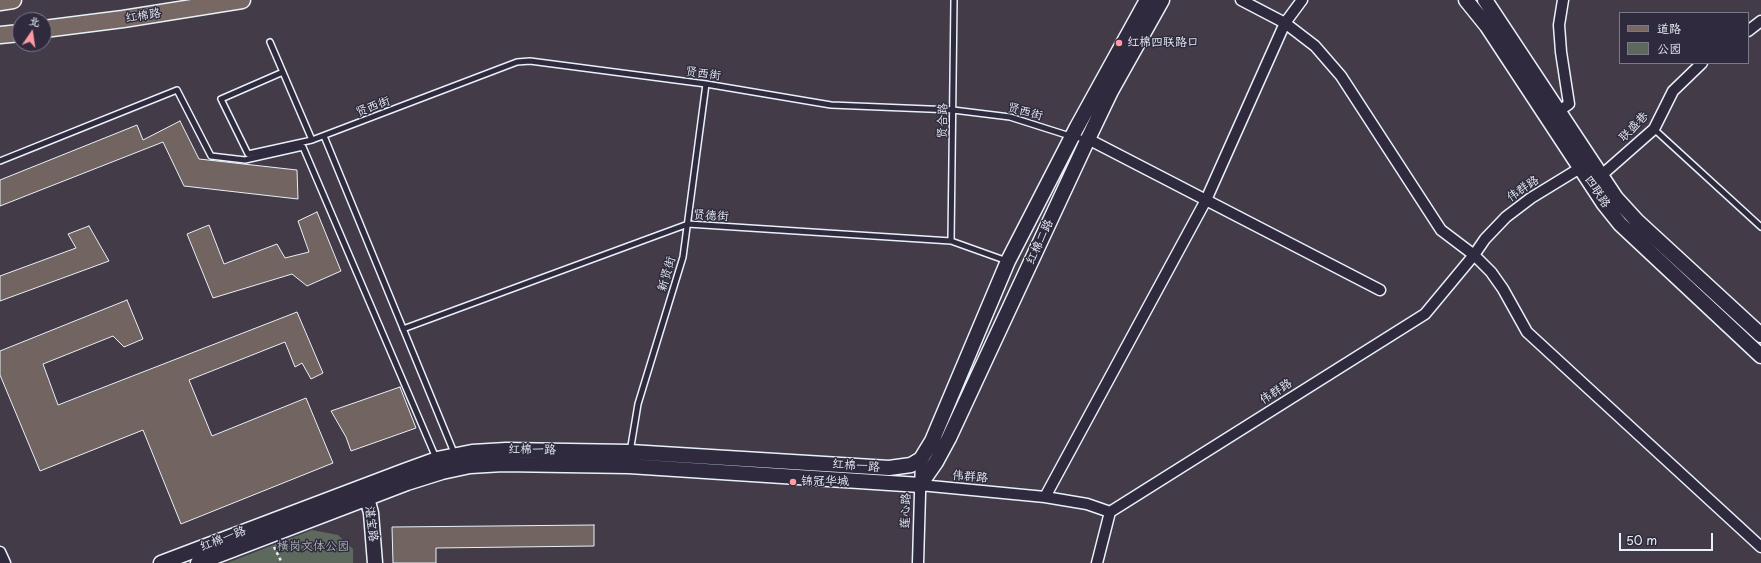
<!DOCTYPE html>
<html>
<head>
<meta charset="utf-8">
<style>
  body { margin:0 }
  #map { position:relative; width:1761px; height:563px; overflow:hidden; background:#433b48; font-family:"Playpen Sans","LXGW WenKai TC",sans-serif }
  canvas { display:block }
  .legend { position:absolute; left:1619px; top:12px; width:130px; height:52px; box-sizing:border-box; background:#2f2a3d; border:1px solid #797a88; margin:0; padding:5px 7px; list-style:none; font-size:12px; color:#e8f1f8 }
  .legend li { display:flex; align-items:center; gap:8px; height:20px }
  .legend b { width:20px; border:1px solid #797a88 }
  .north { position:absolute; left:12px; top:12px; width:40px; height:40px; box-sizing:border-box; background:#2f2a3d; border:1px solid #797a88; border-radius:50%; rotate:13deg; font-size:11px; font-weight:700; line-height:16px; text-align:center; color:#e8f1f8 }
  .north::after { content:''; display:block; margin:auto; width:14px; height:18px; background:#ff9aa2; clip-path:polygon(50% 0,100% 100%,50% 72%,0 100%) }
  .scale { position:absolute; left:1619px; top:533px; width:94px; height:18px; box-sizing:border-box; border:2px solid #e8f1f8; border-top:0; padding-left:5px; font-size:12px; line-height:14px; white-space:nowrap; color:#e8f1f8; -webkit-text-stroke:3px #2f2a3d; paint-order:stroke }
</style>
</head>
<body>
<div id="map">
<canvas width="1761" height="563"></canvas>
<ul class="legend">
<li><b style="height:5px;background:#776864"></b>道路</li>
<li><b style="height:11px;background:#5e695e"></b>公园</li>
</ul>
<div class="north">北</div>
<div class="scale">50 m</div>
</div>
<script>
const c = document.querySelector('canvas').getContext('2d');
c.lineJoin = 'round';
function fillPath(path, color) { c.fillStyle = color; c.fill(path, 'evenodd'); }
const toPath = rows => new Path2D(rows.map(r => 'M' + r).join(''));
function strokePath(path, color, width, dash) { c.strokeStyle = color; c.lineWidth = width; c.lineCap = dash ? 'butt' : 'round'; c.setLineDash(dash || []); c.stroke(path); }
function drawText(font, color, halo, rows, align = 'center') {
  c.font = font + ' "Playpen Sans","LXGW WenKai TC",sans-serif'; c.lineWidth = 3; c.setLineDash([]); c.textBaseline = 'middle'; c.strokeStyle = halo; c.fillStyle = color; for (const [text, x, y, turn = 0] of rows) {
    c.save(); c.translate(x, y); c.rotate((+turn || 0) * Math.PI / 180); c.textAlign = isNaN(turn) ? turn : align; if (halo) c.strokeText(text, 0, 0); c.fillText(text, 0, 0); c.restore();
  }
}
fillPath(toPath([
  [312,530,338,535,353,549,353,563,227,563]
]), '#5e695e');
const building = toPath([
  [180,121,199,159,297,170,298,199,184,186,163,142,0,206,0,180,137,125,143,140,180,121],
  [317,212,341,271,307,286,292,274,213,298,187,234,209,225,224,264,277,244,285,258,309,252,298,221,317,212],
  [89,226,109,261,0,301,0,276,76,248,68,234,89,226],
  [127,300,143,339,124,347,113,336,43,364,58,405,297,312,323,373,311,379,302,363,295,367,285,342,189,380,212,436,306,398,333,463,181,524,143,430,40,471,0,375,0,351,127,300],
  [400,387,416,428,351,451,346,437,331,411,400,387],
  [594,525,594,546,436,548,436,563,393,563,392,527,594,525]
]);
fillPath(building, '#726460');
strokePath(building, '#e8f1f8', 1);
const lane = toPath([
  [270,42,312,140,517,62,530,61,706,84,831,105,953,110,1010,117,1073,137,1087,139],
  [283,72,221,99,248,154,312,140],
  [1654,129,1761,227],
  [324,136,455,455],
  [0,161,177,90,211,156,245,160,303,147,436,458],
  [951,241,954,0],
  [403,329,688,224,951,241,1007,261],
  [630,452,638,404,683,257,706,84]
]);
const street = toPath([
  [1241,0,1285,23,1315,46,1341,76,1441,230,1474,255,1491,272,1503,289,1527,332,1761,547],
  [1748,31,1761,21],
  [1559,111,1569,104,1561,52,1559,25,1563,0],
  [1088,139,1380,290],
  [1596,180,1654,129,1673,91,1702,63],
  [920,485,1045,497,1087,504,1110,512,1425,314,1474,255,1485,239,1506,217,1531,198,1585,165],
  [1045,497,1206,200,1285,23,1302,0],
  [0,552,5,563],
  [918,563,921,459],
  [1097,563,1110,512]
]);
const secondary = toPath([
  [1466,0,1487,26,1604,204,1620,224,1761,356],
  [1485,0,1616,198,1637,221,1761,335],
  [365,490,371,513,375,563],
  [161,563,404,471,437,459,472,452,506,450,630,452,889,468,911,465,921,459,932,441,1008,261,1077,127,1147,0],
  [198,563,407,483,442,472,470,466,503,464,629,466,920,485,936,462,949,438,1088,139,1111,91,1162,0]
]);
const primary = toPath([
  [0,2,13,0],
  [44,29,123,19,242,0],
  [0,35,20,33]
]);
strokePath(lane, '#e8f1f8', 8);
strokePath(street, '#e8f1f8', 13);
strokePath(secondary, '#e8f1f8', 17);
strokePath(primary, '#e8f1f8', 19);
strokePath(toPath([
  [274,547,282,563]
]), '#e8f1f8', 2.5, [3, 3]);
strokePath(lane, '#2f2a3d', 5);
strokePath(street, '#2f2a3d', 10);
strokePath(secondary, '#2f2a3d', 14);
strokePath(primary, '#776864', 16);
for (const [x, y, r, color] of [
  [1119,43,4,"#ff9aa2"],
  [793,482,4,"#ff9aa2"]
]) { const dot = new Path2D(); dot.arc(x, y, r, 0, 2 * Math.PI); c.fillStyle = color; c.fill(dot); strokePath(dot, '#2f2a3d', 1.5); }
drawText('12px', '#e8f1f8', '#2f2a3d', [
  ["红棉路",143,16,-9],
  ["贤西街",703,74,8],
  ["贤西街",373,107,-21],
  ["贤西街",1025,112,15],
  ["贤合路",943,121,-89],
  ["联盛巷",1634,127,-46],
  ["伟群路",1523,189,-34],
  ["四联路",1597,192,56],
  ["贤德街",711,216,3],
  ["红棉二路",1040,242,-65],
  ["新贤街",667,274,-74],
  ["伟群路",1276,392,-32],
  ["红棉一路",532,450,1],
  ["红棉一路",856,466,4],
  ["伟群路",970,477,5],
  ["莲心路",906,511,-88],
  ["湛宝路",371,524,83],
  ["红棉一路",223,539,-21]
]);
drawText('12px', '#e8f1f8', '#2f2a3d', [
  ["红棉四联路口",1127,43],
  ["锦冠华城",801,482]
], 'left');
drawText('12px', '#aab4b3', '#2f2a3d', [
  ["横岗文体公园",313,547]
]);
</script>
</body>
</html>
